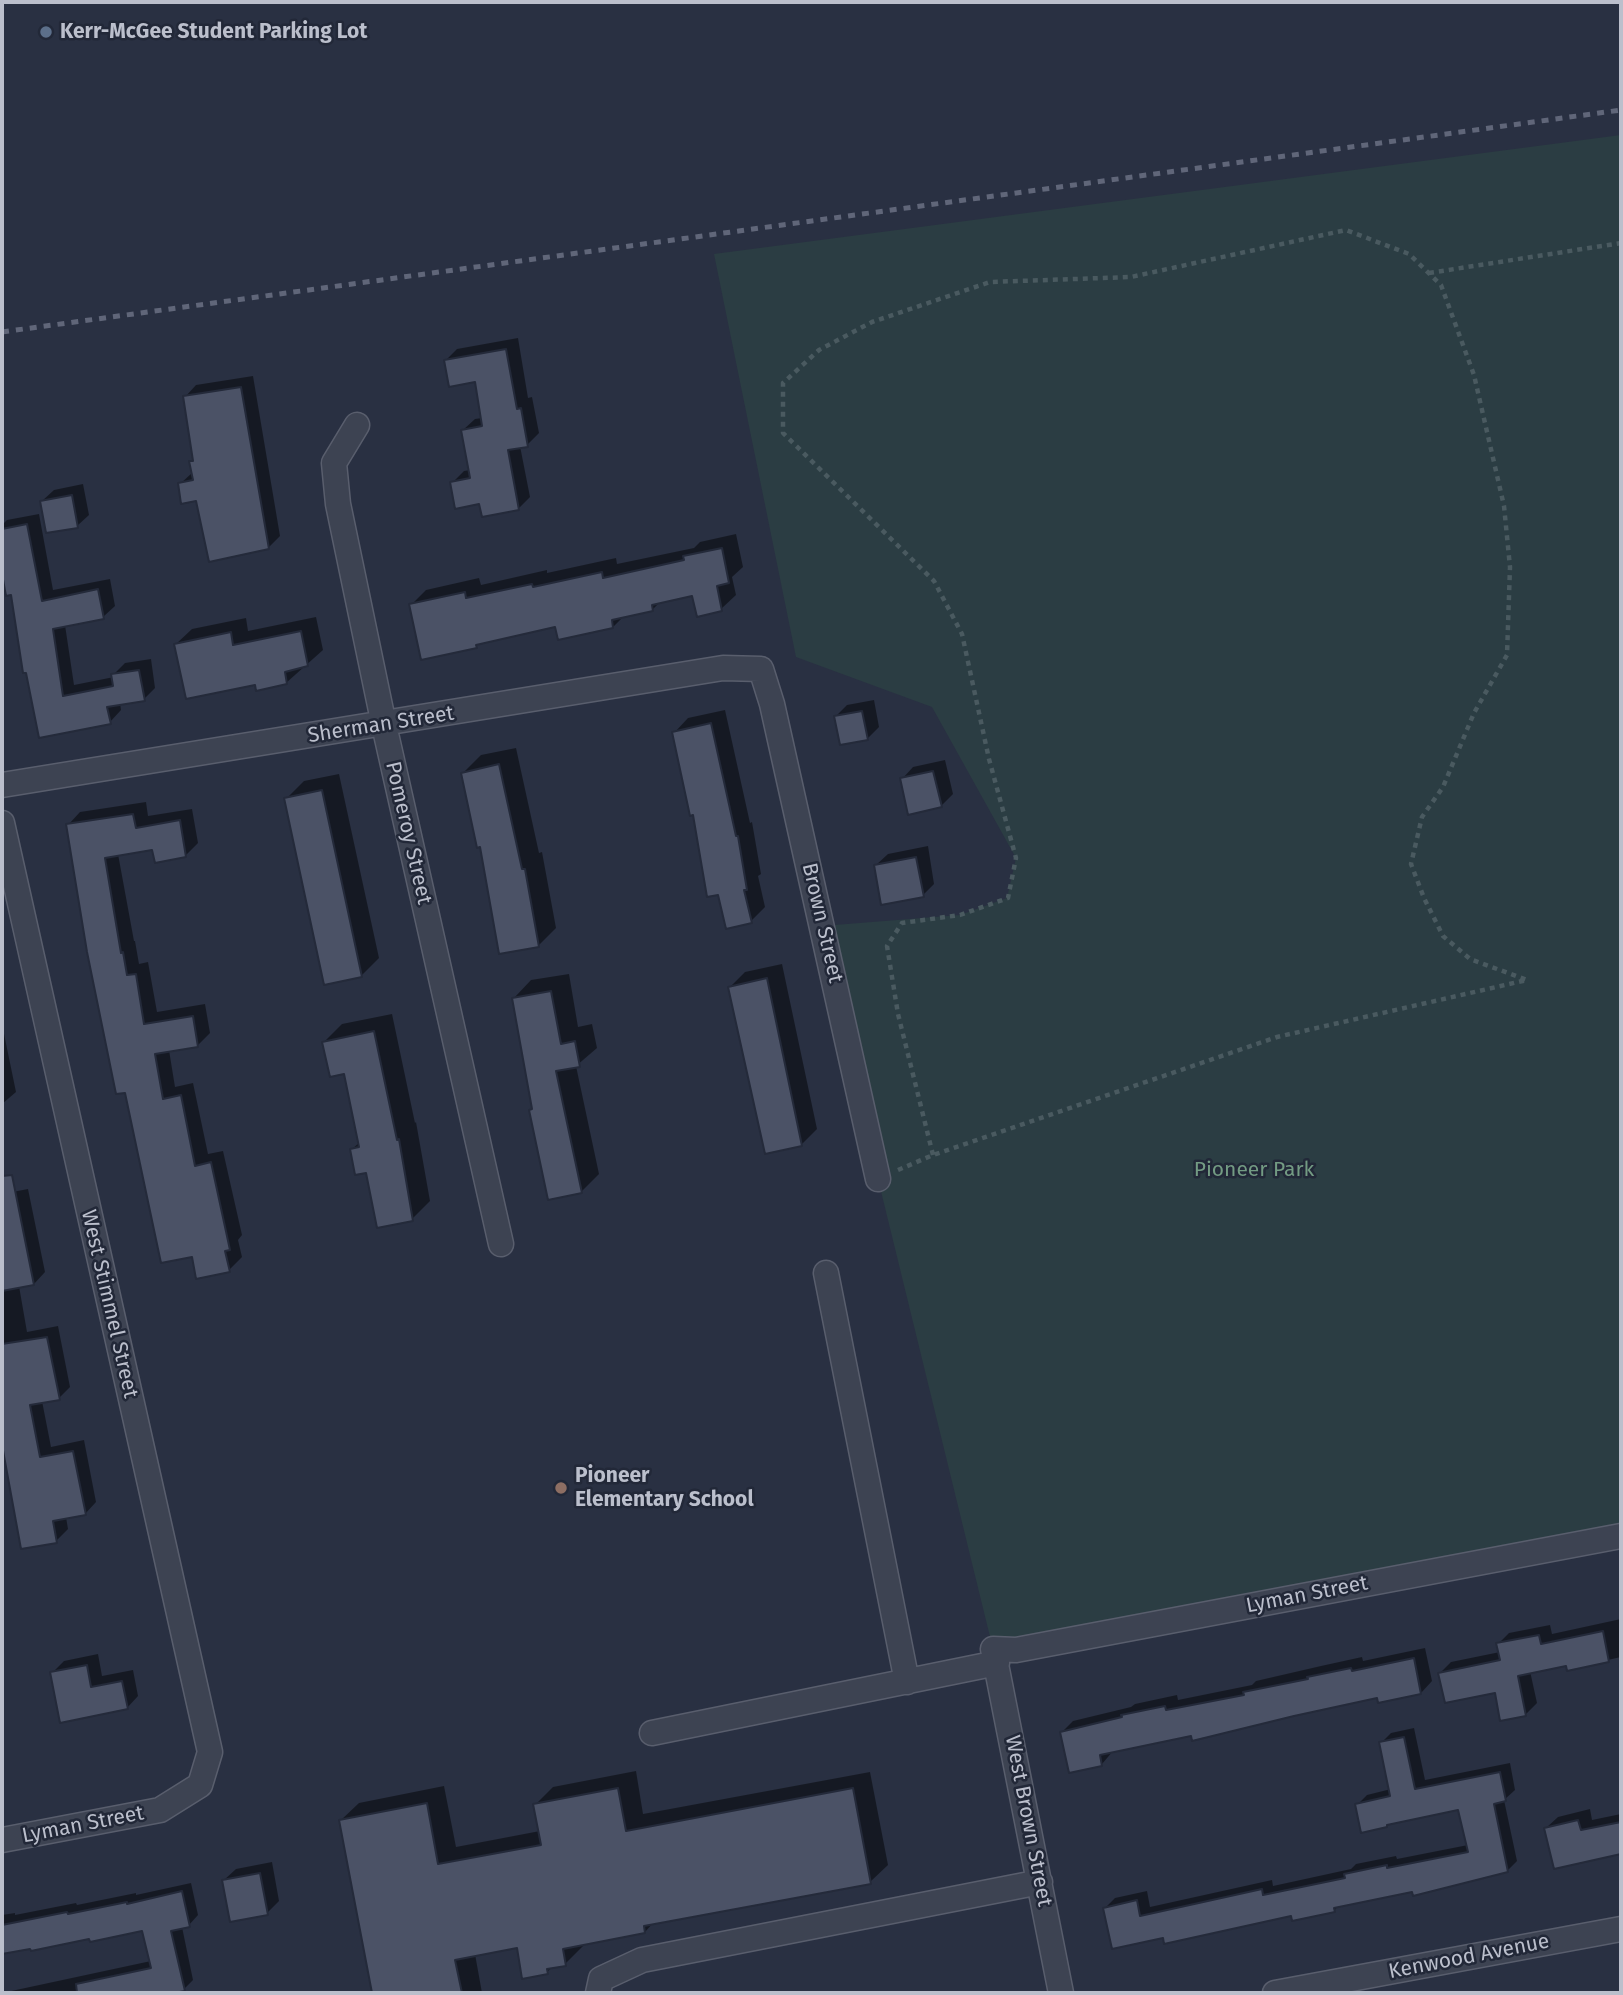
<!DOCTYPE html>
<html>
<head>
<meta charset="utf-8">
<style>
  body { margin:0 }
  #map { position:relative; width:1623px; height:1995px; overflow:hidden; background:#293042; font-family:"Fira Sans",sans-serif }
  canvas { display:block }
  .frame { position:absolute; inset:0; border:4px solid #bbbfcc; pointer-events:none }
</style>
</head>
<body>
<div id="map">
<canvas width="1623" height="1995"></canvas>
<div class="frame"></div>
</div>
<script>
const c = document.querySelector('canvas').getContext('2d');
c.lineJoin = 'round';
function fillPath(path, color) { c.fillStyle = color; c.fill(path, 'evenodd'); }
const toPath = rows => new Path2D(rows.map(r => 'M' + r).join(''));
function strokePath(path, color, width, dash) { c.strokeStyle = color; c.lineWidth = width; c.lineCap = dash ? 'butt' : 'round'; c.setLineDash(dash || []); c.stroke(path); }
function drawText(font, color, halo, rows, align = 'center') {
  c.font = font + ' "Fira Sans",sans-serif'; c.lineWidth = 5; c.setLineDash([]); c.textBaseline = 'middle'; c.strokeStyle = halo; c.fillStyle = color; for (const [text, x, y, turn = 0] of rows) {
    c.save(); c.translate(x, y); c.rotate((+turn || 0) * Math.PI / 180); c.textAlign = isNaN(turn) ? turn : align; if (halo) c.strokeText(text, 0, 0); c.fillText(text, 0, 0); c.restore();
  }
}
fillPath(toPath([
  [1621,135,1621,1536,993,1649,878,1179,822,926,960,915,1007,898,1016,858,932,707,796,657,714,254]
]), '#2b3d43');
fillPath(toPath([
  [518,338,528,398,532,397,539,433,527,445,520,446,530,497,518,509,481,502,452,483,464,471,470,470,463,430,475,419,482,418,476,380,446,360,457,349],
  [253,376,280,536,268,548,197,499,180,484,193,472,191,462,195,458,185,397,196,385],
  [83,484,89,515,77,526,42,501,54,490],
  [39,514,53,590,110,579,115,606,103,617,65,625,74,685,114,677,113,675,125,663,151,659,155,688,144,699,120,703,121,710,110,722,41,736,12,593,7,594,2,564,2,525,7,520],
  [736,534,743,567,732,577,736,595,721,609,693,594,661,601,652,610,624,616,613,627,556,625,481,642,476,646,411,605,426,590,479,578,481,585,547,570,547,573,616,558,617,564,694,548,700,542],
  [316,617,323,650,286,683,256,683,176,644,192,629,246,618,248,631],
  [874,700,879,727,867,739,836,716,847,705],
  [725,710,750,823,752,822,761,874,758,876,765,907,751,921,694,813,674,733,688,718],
  [516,748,539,853,542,852,556,928,538,946,482,845,463,773,481,755],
  [945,760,953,794,941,806,902,779,913,767],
  [339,774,379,958,361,976,286,799,304,781],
  [146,802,148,816,192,809,198,843,185,856,154,848,118,854,134,941,135,941,139,964,148,962,157,1012,205,1004,210,1033,197,1046,169,1050,175,1087,193,1083,208,1154,223,1151,242,1235,238,1240,242,1257,229,1270,193,1255,68,825,80,812],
  [928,846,934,884,923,895,876,865,888,854],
  [782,964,817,1129,801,1145,730,987,745,972],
  [569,974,578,1027,592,1024,597,1048,576,1066,599,1174,581,1192,534,1108,514,998,531,980],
  [392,1014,415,1123,416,1122,430,1201,412,1219,367,1171,351,1150,360,1142,345,1072,324,1042,342,1024],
  [2,1024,16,1092,2,1104],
  [28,1189,45,1272,34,1284,19,1286,27,1332,58,1326,70,1387,59,1398,42,1401,51,1447,84,1440,96,1502,85,1514,66,1517,68,1529,56,1541,22,1547,2,1436,2,1194],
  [1621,1619,1621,1657,1568,1669,1567,1664,1530,1671,1537,1703,1526,1714,1496,1691,1440,1673,1451,1662,1500,1652,1498,1644,1509,1633,1550,1625,1552,1634],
  [1425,1648,1432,1681,1421,1693,1379,1696,1113,1751,1102,1764,1062,1732,1073,1721,1131,1707,1135,1704,1177,1695,1178,1700,1252,1685,1256,1681,1321,1666,1362,1657,1363,1661],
  [98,1654,102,1676,133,1670,138,1696,127,1708,52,1673,64,1661],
  [1414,1728,1425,1780,1510,1763,1515,1790,1504,1800,1517,1861,1507,1871,1339,1905,1334,1911,1292,1914,1164,1936,1105,1908,1115,1898,1147,1891,1150,1907,1272,1880,1273,1886,1351,1869,1356,1864,1396,1856,1397,1859,1468,1845,1460,1808,1357,1805,1367,1795,1391,1789,1381,1743,1391,1733],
  [636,1771,643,1814,870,1772,888,1865,870,1882,653,1923,645,1932,582,1944,583,1946,565,1964,554,1966,547,1972,518,1946,475,1954,482,1993,373,1993,341,1820,359,1803,444,1786,456,1847,540,1831,535,1805,553,1787],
  [1590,1809,1592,1820,1621,1814,1621,1853,1555,1867,1546,1828,1558,1817],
  [272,1862,279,1901,267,1913,224,1880,236,1869],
  [191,1883,198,1915,189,1925,182,1927,193,1980,184,1989,167,1993,2,1993,151,1961,143,1928,2,1952,2,1915,15,1913,15,1915,76,1903,77,1905,136,1893,136,1895]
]), '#0007');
const building = toPath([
  [506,349,517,409,521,408,528,447,508,450,519,510,482,517,479,504,455,509,450,482,470,478,461,430,482,426,475,382,449,387,444,360,506,349],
  [241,387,269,549,209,562,196,501,181,504,178,483,193,480,189,461,193,461,183,396,241,387],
  [72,495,78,528,46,533,40,501,72,495],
  [27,524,42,601,98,589,104,619,53,629,63,696,113,686,111,674,139,670,145,701,107,707,111,724,39,738,26,673,23,673,11,595,6,596,2,574,2,529,27,524],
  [722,548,729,583,717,586,722,611,697,617,692,596,652,605,653,611,612,620,613,628,558,640,555,627,476,645,477,648,421,660,409,604,465,592,466,598,532,584,533,587,602,572,603,578,684,560,683,556,722,548],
  [301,631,308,666,285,672,287,684,256,691,255,685,186,699,174,644,231,632,233,645,301,631],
  [862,711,868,740,840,745,834,716,862,711],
  [711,723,736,836,738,836,747,890,744,890,752,923,726,929,718,895,707,897,693,815,690,816,672,732,711,723],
  [499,764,522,869,525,869,539,947,499,954,480,847,477,848,461,773,499,764],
  [933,771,942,807,908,815,900,778,933,771],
  [322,790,362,977,324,985,284,798,322,790],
  [133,814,136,828,180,820,186,857,155,863,152,850,105,858,121,953,123,952,127,975,136,974,144,1024,193,1016,198,1047,155,1054,163,1099,181,1095,195,1166,211,1162,230,1250,225,1251,230,1272,196,1279,192,1257,161,1263,125,1093,116,1094,87,952,66,824,133,814],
  [916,857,924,897,881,905,874,865,916,857],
  [767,978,802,1146,765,1154,728,987,767,978],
  [551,991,561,1044,575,1041,580,1067,556,1071,582,1193,548,1200,529,1110,532,1109,512,998,551,991],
  [374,1031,397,1140,399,1139,413,1221,377,1228,366,1173,355,1175,350,1149,359,1147,344,1074,330,1077,322,1042,374,1031],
  [12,1175,34,1285,2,1291,2,1176,12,1175],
  [47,1337,60,1400,30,1405,40,1457,73,1451,86,1515,53,1521,57,1543,21,1549,2,1445,2,1344,47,1337],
  [1603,1631,1609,1662,1567,1671,1566,1666,1518,1676,1526,1716,1500,1721,1495,1693,1445,1703,1438,1673,1500,1660,1496,1643,1539,1635,1541,1644,1603,1631],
  [1414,1658,1421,1694,1378,1703,1377,1698,1294,1716,1192,1741,1191,1736,1100,1755,1102,1766,1069,1773,1060,1732,1122,1717,1121,1715,1165,1706,1166,1710,1244,1695,1243,1692,1308,1679,1307,1677,1351,1668,1352,1671,1414,1658],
  [87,1665,91,1687,122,1681,128,1709,60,1723,50,1672,87,1665],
  [1404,1737,1415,1789,1500,1772,1506,1801,1494,1804,1508,1872,1413,1896,1412,1892,1334,1908,1335,1912,1292,1921,1291,1916,1164,1944,1163,1938,1112,1949,1103,1908,1137,1900,1140,1916,1262,1889,1263,1895,1345,1878,1344,1874,1387,1865,1387,1868,1468,1852,1458,1810,1387,1825,1387,1827,1361,1833,1355,1804,1390,1796,1379,1742,1404,1737],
  [618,1788,626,1831,853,1788,871,1884,644,1926,645,1933,563,1949,566,1966,547,1969,548,1974,522,1979,517,1948,455,1960,462,1993,372,1993,339,1820,427,1803,438,1864,541,1845,533,1804,618,1788],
  [1578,1820,1581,1830,1621,1822,1621,1854,1554,1869,1544,1828,1578,1820],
  [260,1873,268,1915,230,1922,222,1880,260,1873],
  [182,1891,190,1927,171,1931,185,1991,174,1993,77,1993,76,1984,151,1968,142,1931,90,1942,89,1939,31,1951,30,1949,2,1954,2,1925,67,1912,68,1914,127,1902,127,1904,182,1891]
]);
fillPath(building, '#4b5266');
strokePath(building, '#242a3a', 2);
const minor = toPath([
  [357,425,334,463,338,504,384,725,501,1244],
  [2,785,723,668,761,669,772,704,878,1179],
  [2,823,210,1752,200,1785,160,1810,2,1840],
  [826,1273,907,1682],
  [652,1733,997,1663],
  [598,1993,601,1979,642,1960,1040,1882],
  [1061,1993,993,1649,1016,1650,1621,1536],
  [1275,1993,1621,1929]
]);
strokePath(minor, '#595e6d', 27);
strokePath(toPath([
  [1429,273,1621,243],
  [898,1170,933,1155,1277,1037,1527,980,1470,959,1443,936,1424,898,1411,864,1422,817,1443,787,1474,713,1507,655,1510,567,1504,506,1474,375,1441,285,1409,254,1346,230,1131,277,990,282,872,322,819,350,783,383,783,433,934,581,962,634,989,759,1016,858,1008,898,960,915,902,923,887,946,898,1014,933,1155]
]), '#4a5a60', 4.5, [5, 5]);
strokePath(minor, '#3d4352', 24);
strokePath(toPath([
  [2,332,1621,110]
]), '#606679', 5, [7, 7]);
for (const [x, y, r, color] of [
  [46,32,7,"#5c6f8a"],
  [561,1488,7,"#8d6e63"]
]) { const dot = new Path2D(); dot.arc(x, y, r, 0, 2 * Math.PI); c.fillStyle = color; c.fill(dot); strokePath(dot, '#222838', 2.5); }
drawText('bold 21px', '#bbbfcc', '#222838', [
  ["Kerr-McGee Student Parking Lot",60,32],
  ["Pioneer",575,1476],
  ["Elementary School",575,1500]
], 'left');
drawText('21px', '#bbbfcc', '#222838', [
  ["Sherman Street",381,725,-9],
  ["Pomeroy Street",408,833,77],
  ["Brown Street",822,923,77],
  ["West Stimmel Street",109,1304,77],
  ["Lyman Street",1307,1595,-11],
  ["West Brown Street",1028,1821,79],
  ["Lyman Street",83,1825,-11],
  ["Kenwood Avenue",1469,1957,-11]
]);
drawText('21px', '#739b83', '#222838', [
  ["Pioneer Park",1254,1170]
]);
</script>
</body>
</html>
